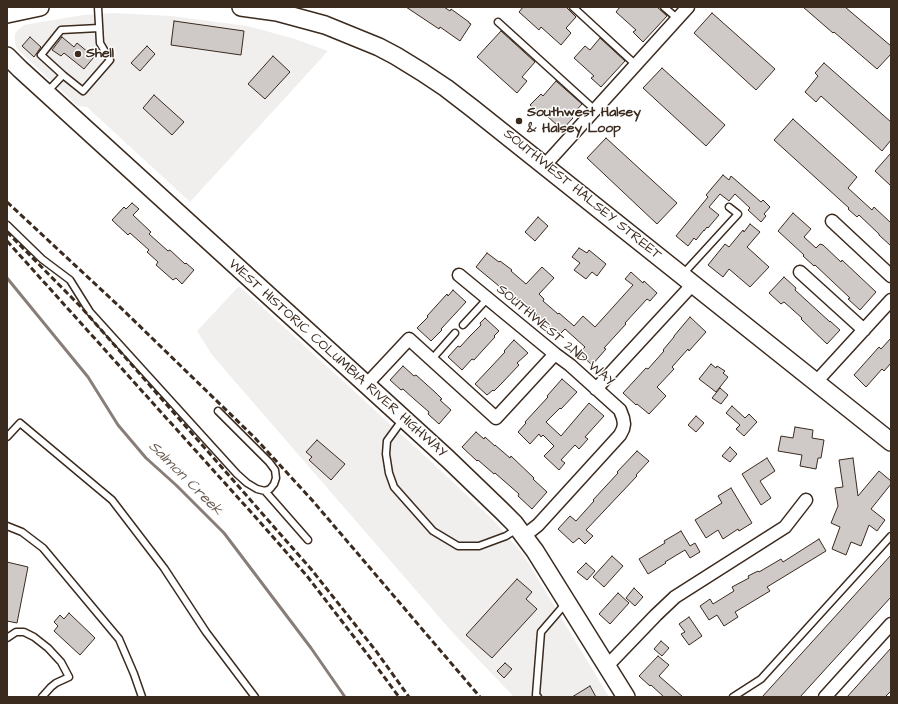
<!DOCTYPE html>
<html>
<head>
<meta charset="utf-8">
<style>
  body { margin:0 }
  #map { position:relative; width:898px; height:704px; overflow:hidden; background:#fff; font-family:"Architects Daughter",sans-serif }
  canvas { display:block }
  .frame { position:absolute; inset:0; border:8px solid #3b2a1e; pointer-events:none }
</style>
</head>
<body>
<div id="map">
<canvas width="898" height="704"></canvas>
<div class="frame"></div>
</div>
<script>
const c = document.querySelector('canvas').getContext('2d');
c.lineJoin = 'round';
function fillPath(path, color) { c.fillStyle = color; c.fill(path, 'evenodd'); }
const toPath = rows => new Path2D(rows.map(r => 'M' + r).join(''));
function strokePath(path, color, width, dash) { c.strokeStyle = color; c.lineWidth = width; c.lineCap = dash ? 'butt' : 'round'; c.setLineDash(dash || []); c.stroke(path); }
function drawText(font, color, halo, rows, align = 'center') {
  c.font = font + ' "Architects Daughter",sans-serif'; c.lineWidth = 3; c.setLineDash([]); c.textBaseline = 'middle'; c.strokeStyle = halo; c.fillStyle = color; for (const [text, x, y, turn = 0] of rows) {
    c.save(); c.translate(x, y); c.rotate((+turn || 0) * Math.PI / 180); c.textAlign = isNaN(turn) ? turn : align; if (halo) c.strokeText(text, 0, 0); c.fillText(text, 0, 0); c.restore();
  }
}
fillPath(toPath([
  [114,13,171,16,247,26,292,38,328,51,190,202,87,107,78,106,21,53,17,49,15,43,15,34,17,31,24,25,83,15],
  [239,286,437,467,494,521,523,554,609,697,514,697,453,633,212,355,197,331]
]), '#f1efee');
strokePath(toPath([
  [7,278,88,377,118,425,146,458,176,485,224,533,311,648,345,697]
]), '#887e77', 3);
const building = toPath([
  [406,7,444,7,450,11,451,9,469,22,469,23,471,24,460,41,440,27,439,29,406,7],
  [523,7,566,7,576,17,566,28,571,33,561,45,541,27,539,30,519,12,523,7],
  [620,7,657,7,667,16,643,42,633,32,636,30,616,12,620,7],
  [803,7,845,7,891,46,891,54,877,69,834,32,833,33,803,7],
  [712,13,775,69,756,90,694,33,712,13],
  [174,21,244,31,241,55,171,45,174,21],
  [501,31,535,62,522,77,527,81,517,93,477,57,501,31],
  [30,37,41,47,34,57,22,46,30,37],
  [62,37,74,47,77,43,94,57,84,69,64,53,61,56,52,50,62,37],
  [600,38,625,61,601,87,591,78,594,76,574,58,585,46,590,50,600,38],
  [147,46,155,54,140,71,131,63,147,46],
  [273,56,290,72,265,99,248,84,273,56],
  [824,63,891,122,891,140,882,151,821,96,816,102,805,92,818,76,815,73,824,63],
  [662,68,725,125,706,146,643,88,662,68],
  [556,81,582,104,571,116,573,118,562,130,543,112,540,114,530,105,541,94,543,96,556,81],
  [154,95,184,122,172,135,143,108,154,95],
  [793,119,857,177,848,188,872,210,874,207,891,223,891,246,879,235,879,234,859,215,857,217,848,209,849,208,774,140,793,119],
  [606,138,677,203,657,224,587,158,606,138],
  [891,153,891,186,875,171,891,153],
  [723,175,729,180,731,176,761,202,763,200,770,207,764,214,766,216,761,222,748,210,750,208,735,194,729,201,720,194,709,207,719,215,708,228,707,227,704,231,704,230,696,240,694,238,688,246,676,236,708,197,706,195,723,175],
  [132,203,139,209,133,215,151,232,149,234,168,251,170,250,185,264,186,263,194,270,182,284,176,278,173,280,156,265,158,262,147,252,149,250,130,233,128,235,112,220,124,207,126,209,132,203],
  [793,213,811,229,804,237,816,248,820,244,823,245,841,262,842,260,876,292,860,310,848,299,850,298,815,265,814,266,803,256,804,255,778,231,793,213],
  [538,217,548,226,535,241,525,232,538,217],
  [750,224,760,232,747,247,769,267,750,287,729,269,723,277,708,265,725,244,729,247,743,230,744,232,750,224],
  [579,248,587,253,589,250,606,264,597,276,592,272,586,279,574,270,580,263,572,257,579,248],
  [487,253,499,262,500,261,512,270,511,271,526,284,542,267,554,278,539,294,544,299,543,301,558,314,559,313,574,326,583,316,595,327,633,285,625,279,631,272,643,283,644,281,657,293,650,301,647,299,625,323,626,324,604,348,606,349,592,365,579,353,585,347,565,329,559,335,548,325,547,327,535,317,537,315,522,302,521,303,506,290,505,291,476,267,487,253],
  [784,277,796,288,795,290,830,322,830,321,840,330,827,344,801,319,802,318,784,302,781,304,769,293,784,277],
  [453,290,466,302,441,329,442,330,431,341,417,328,428,317,427,316,447,294,448,296,453,290],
  [690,317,706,332,689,351,688,349,672,367,674,369,657,387,666,396,649,414,637,404,636,405,623,393,646,368,648,369,664,351,663,350,674,337,674,336,690,317],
  [485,318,499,331,494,336,495,337,483,350,474,360,472,359,462,370,448,357,458,346,460,347,470,336,481,325,480,323,485,318],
  [891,338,891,363,884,371,882,369,866,387,854,375,879,347,881,349,891,338],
  [514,340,528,353,517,363,519,365,502,383,494,391,493,390,487,395,475,384,505,352,504,351,514,340],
  [711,364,716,368,717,366,725,371,723,373,728,377,716,392,699,379,711,364],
  [403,366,414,376,416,375,436,393,442,399,440,400,451,410,439,424,428,414,429,412,414,399,403,389,401,390,390,380,403,366],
  [562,379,577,392,561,409,560,408,546,422,561,436,589,403,604,416,585,437,588,439,579,449,575,445,561,460,565,463,559,470,544,456,554,446,543,435,541,437,539,434,530,444,518,432,526,423,525,422,548,397,547,396,562,379],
  [720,388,728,395,721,404,712,398,720,388],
  [732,406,745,418,749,414,757,422,744,436,736,429,740,425,726,413,732,406],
  [696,416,704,423,696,432,688,425,696,416],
  [795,427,813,430,812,438,824,440,821,458,818,458,816,469,800,466,802,455,778,451,781,436,793,438,795,427],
  [476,432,484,439,485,437,495,446,495,445,510,458,511,456,534,478,533,479,547,492,532,509,518,496,519,494,495,473,494,474,478,460,477,461,462,447,476,432],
  [317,440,345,464,331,480,309,460,312,457,306,452,317,440],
  [730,447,737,454,730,462,722,456,730,447],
  [637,451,649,461,636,475,637,476,586,530,593,536,585,544,579,538,573,543,558,529,570,516,576,521,594,501,593,500,618,473,617,472,637,451],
  [767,458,775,471,760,481,771,498,761,505,742,474,767,458],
  [853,458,858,496,879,471,891,481,891,484,871,509,885,520,877,531,869,525,861,546,851,542,846,555,832,549,840,527,831,523,838,506,835,488,843,487,839,460,853,458],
  [731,488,752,523,739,531,738,529,723,539,718,530,706,538,695,520,722,503,718,496,731,488],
  [681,531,690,546,695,543,700,552,690,558,685,550,665,562,666,563,648,574,639,559,665,543,664,541,681,531],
  [819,539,826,551,767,587,770,591,735,612,738,617,724,626,717,615,709,620,700,606,710,599,713,604,734,591,732,587,749,578,748,576,758,571,759,572,781,559,783,562,819,539],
  [891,555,891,597,800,697,762,697,891,555],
  [612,556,623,566,604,587,593,577,612,556],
  [7,562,28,567,17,623,7,621,7,562],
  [586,563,595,571,587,580,577,572,586,563],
  [517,579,532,592,526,599,537,609,492,658,466,635,517,579],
  [634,588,643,597,635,606,626,598,634,588],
  [618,593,629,603,610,624,599,614,618,593],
  [69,613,95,638,80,655,54,631,58,626,54,622,60,615,64,619,69,613],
  [689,617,702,636,689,645,681,634,685,632,679,624,689,617],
  [661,641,669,648,662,656,654,649,661,641],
  [891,648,891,691,885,697,847,697,891,648],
  [658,656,669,665,659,676,683,697,664,697,651,685,650,686,639,676,658,656],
  [505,663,512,669,504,678,497,671,505,663],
  [590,686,596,697,572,697,590,686]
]);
fillPath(building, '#cfcac7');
strokePath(building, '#3b2a1e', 1);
const lane = toPath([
  [573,7,636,65],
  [664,7,678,19],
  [498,22,595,110],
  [63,75,41,55,61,30,99,28],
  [47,92,63,75,83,91,110,60,100,43,98,7],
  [7,225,42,259,70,280,90,312,237,474,247,483,257,489,265,491,270,489,274,484,276,478,275,470,269,462,218,411],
  [683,274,738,214,729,207],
  [463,325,488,298],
  [432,359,455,333],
  [403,419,387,441,386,454,389,473,394,487,433,531,458,546,479,546,506,536,517,529],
  [7,437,20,423,112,500,164,568,206,632,255,697],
  [265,491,308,540],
  [7,526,22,532,43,548,119,639,134,674,142,697],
  [7,638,16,632,24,632,34,637,48,648,61,662,69,677,56,683,51,687,42,697],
  [538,697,536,695,541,632,566,603],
  [733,697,761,679,891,536]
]);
const street = toPath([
  [545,165,688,7],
  [832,221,891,276],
  [800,272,864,330],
  [459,275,555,354,570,365,620,410,623,418,624,424,623,429,620,435,538,525,524,536],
  [816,382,891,300],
  [366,385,409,339,496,418,555,354],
  [596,389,693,284],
  [607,666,656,615,675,597,785,527,806,500],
  [825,697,891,624]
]);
const secondary = toPath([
  [241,7,277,12,325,25,379,47,396,56,422,72,446,88,472,108,891,442],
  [7,14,40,7],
  [7,56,20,69,448,459,502,511,514,523,535,551,626,697]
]);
strokePath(lane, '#3b2a1e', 9);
strokePath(street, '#3b2a1e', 15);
strokePath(secondary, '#3b2a1e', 20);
strokePath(lane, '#fff', 6);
strokePath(street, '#fff', 12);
strokePath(secondary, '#fff', 17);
strokePath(toPath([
  [7,202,121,308,255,438,312,500,480,697],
  [7,232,81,307,311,569,376,651,409,697],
  [7,241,259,521,307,576,368,655,399,697]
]), '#3b2a1e', 3, [6, 3]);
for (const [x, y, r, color] of [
  [78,54,4,"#3b2a1e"],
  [519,121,4,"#3b2a1e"]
]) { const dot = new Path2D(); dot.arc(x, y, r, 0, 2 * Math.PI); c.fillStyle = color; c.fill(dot); strokePath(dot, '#fff', 1.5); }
drawText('bold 14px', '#3b2a1e', '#fff', [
  ["Shell",86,54],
  ["Southwest Halsey",527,113],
  ["& Halsey Loop",527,129]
], 'left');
drawText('14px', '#3b2a1e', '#fff', [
  ["SOUTHWEST HALSEY STREET",582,195,39],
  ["SOUTHWEST 2ND WAY",555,336,40],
  ["WEST HISTORIC COLUMBIA RIVER HIGHWAY",337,359,42]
]);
drawText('italic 15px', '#685b52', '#fff', [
  ["Salmon Creek",185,479,45]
]);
</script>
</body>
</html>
